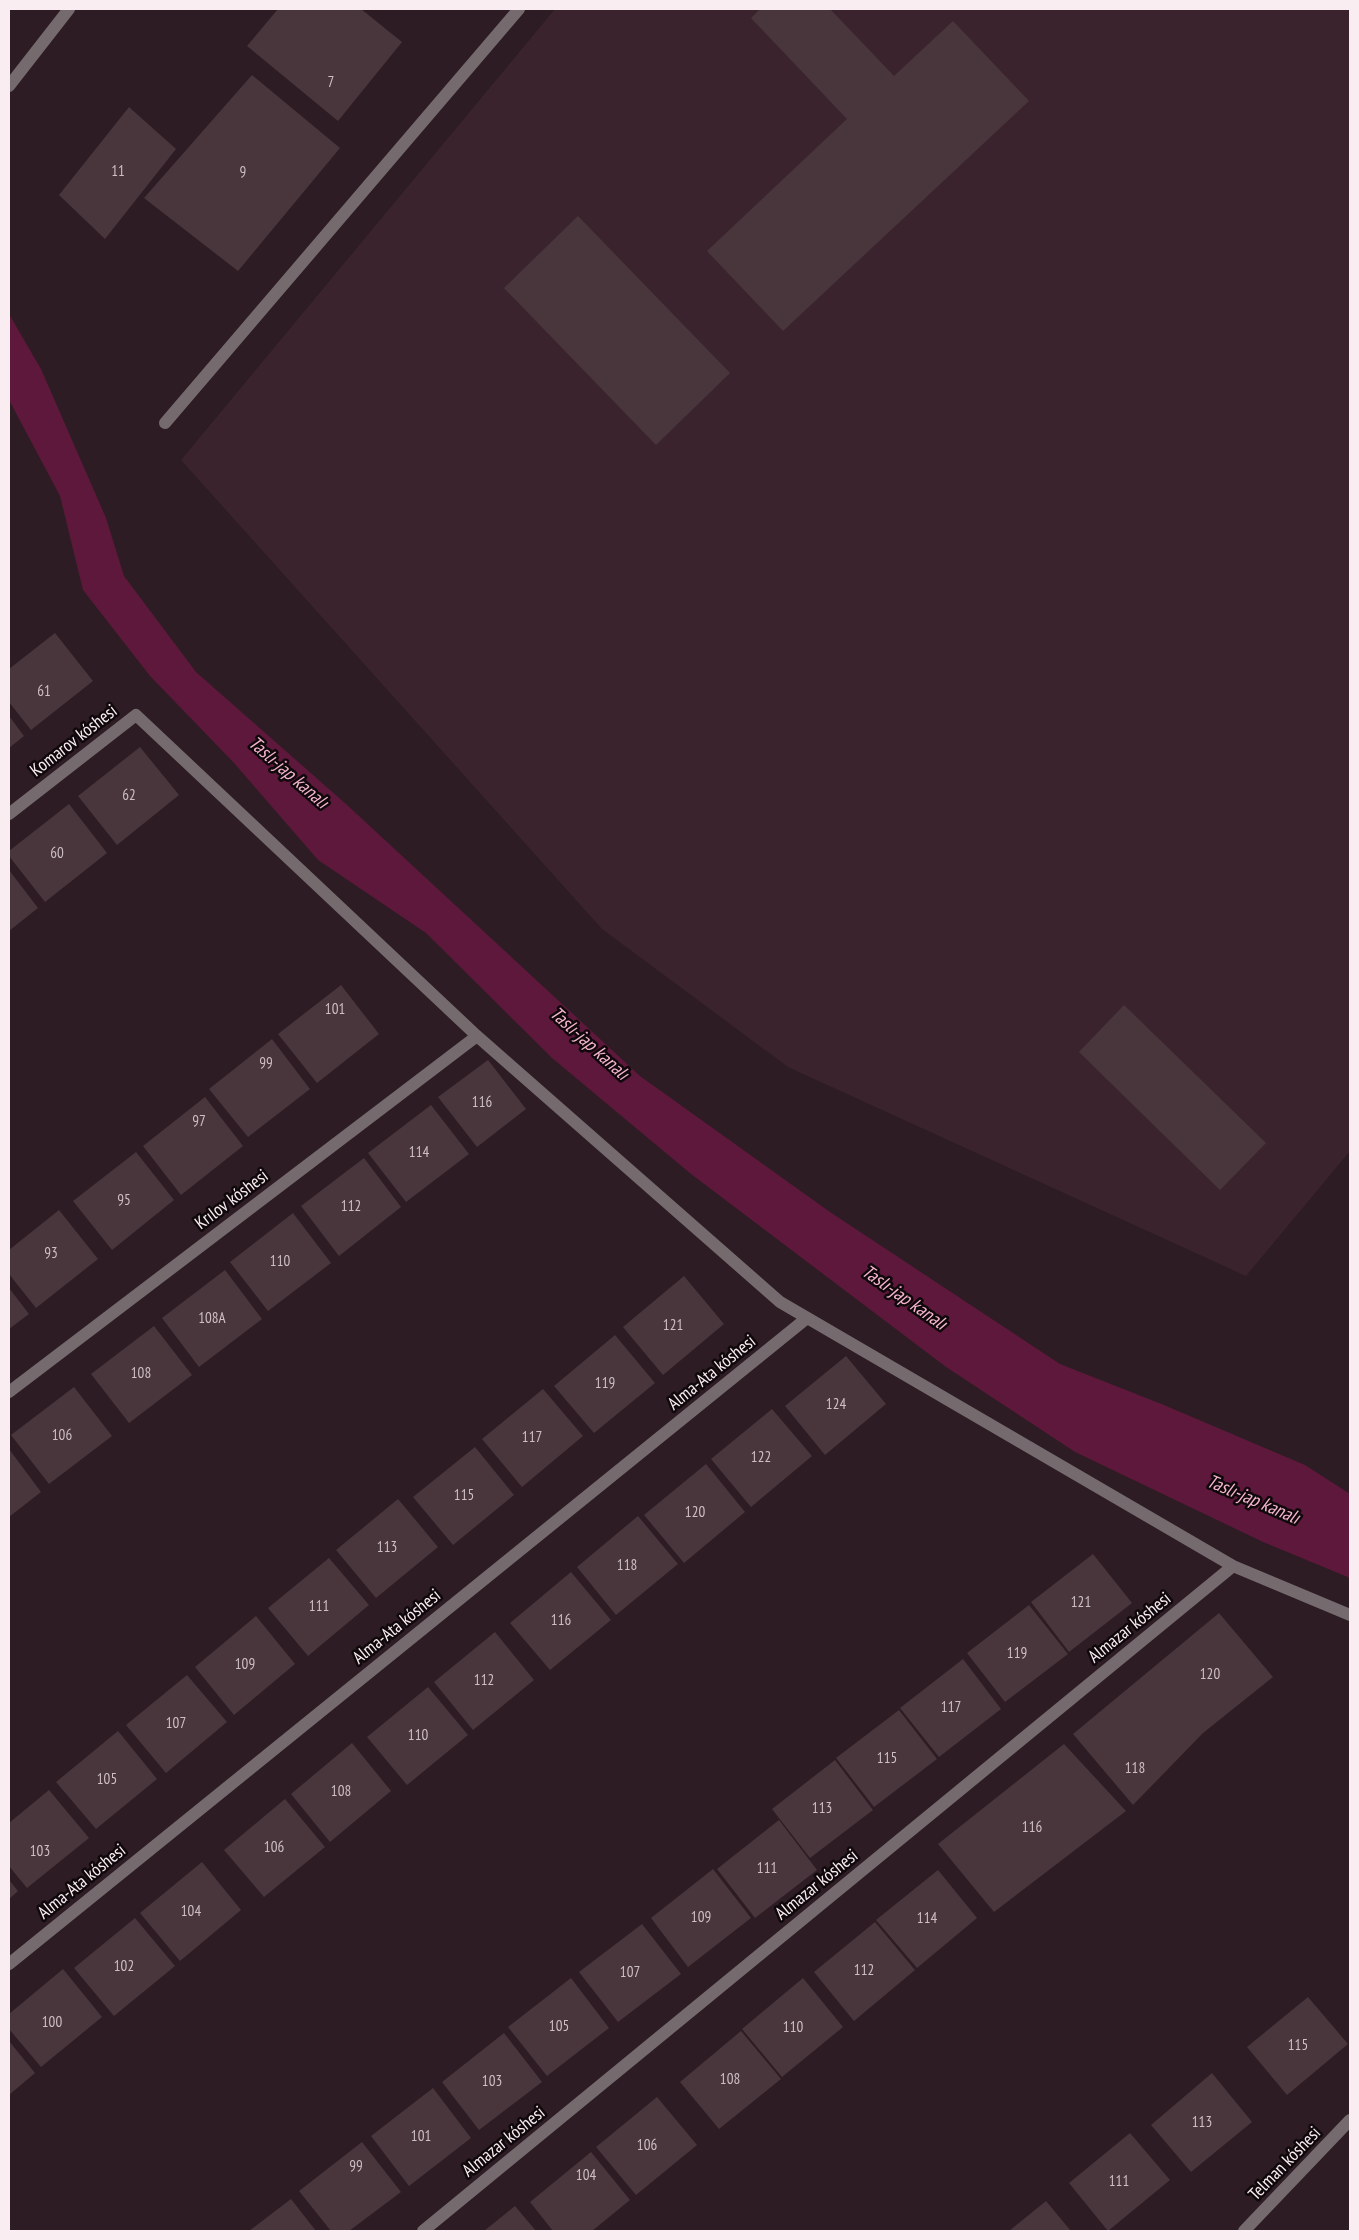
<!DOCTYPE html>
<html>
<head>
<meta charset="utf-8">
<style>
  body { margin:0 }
  #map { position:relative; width:1359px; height:2240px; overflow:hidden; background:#2d1c23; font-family:"PT Sans Narrow",sans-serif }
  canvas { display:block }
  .frame { position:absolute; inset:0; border:10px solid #faedf2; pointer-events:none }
</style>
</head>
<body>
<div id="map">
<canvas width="1359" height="2240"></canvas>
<div class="frame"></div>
</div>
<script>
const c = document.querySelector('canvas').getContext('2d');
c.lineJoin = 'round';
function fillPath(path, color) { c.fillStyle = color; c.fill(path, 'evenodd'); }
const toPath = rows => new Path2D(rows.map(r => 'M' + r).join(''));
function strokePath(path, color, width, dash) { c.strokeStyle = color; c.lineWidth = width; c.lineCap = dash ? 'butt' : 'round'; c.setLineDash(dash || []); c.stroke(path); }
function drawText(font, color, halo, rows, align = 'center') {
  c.font = font + ' "PT Sans Narrow",sans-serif'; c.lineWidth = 5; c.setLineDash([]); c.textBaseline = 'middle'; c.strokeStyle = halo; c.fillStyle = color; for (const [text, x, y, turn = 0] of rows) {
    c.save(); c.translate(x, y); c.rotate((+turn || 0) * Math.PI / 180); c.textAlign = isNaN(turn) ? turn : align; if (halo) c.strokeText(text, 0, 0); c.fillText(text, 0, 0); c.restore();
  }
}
fillPath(toPath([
  [555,9,1350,9,1350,1151,1246,1276,788,1067,602,929,181,460]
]), '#3a232c');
fillPath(toPath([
  [9,314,41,369,106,518,124,576,196,672,346,804,640,1076,830,1212,1060,1364,1164,1405,1305,1465,1350,1494,1350,1578,1263,1542,1075,1452,946,1367,691,1174,552,1058,426,933,318,860,234,763,150,676,83,590,60,496,9,400]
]), '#5d183b');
fillPath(toPath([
  [278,9,361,9,402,42,338,121,247,46],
  [760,9,830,9,894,76,953,21,1029,101,783,331,707,251,847,119,751,18],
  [252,75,340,148,238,271,144,198],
  [129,107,176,149,105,239,59,195],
  [578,216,730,373,656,445,504,288],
  [55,633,93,681,31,730,9,702,9,669],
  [9,716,24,736,9,748],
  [140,747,179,795,117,845,78,796],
  [69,804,107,853,45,902,9,856,9,851],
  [9,870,38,908,9,931],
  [341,985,379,1034,317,1083,278,1034],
  [1124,1005,1266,1143,1220,1190,1079,1052],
  [272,1039,310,1089,248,1137,209,1089],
  [488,1060,526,1109,477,1147,438,1097],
  [205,1097,243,1146,181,1195,143,1146],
  [431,1105,469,1154,406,1202,368,1153],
  [136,1152,174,1200,112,1250,73,1201],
  [364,1158,401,1207,339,1256,301,1206],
  [59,1210,98,1259,36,1308,9,1274,9,1250],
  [293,1213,331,1263,268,1311,230,1262],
  [225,1270,262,1319,199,1367,162,1318],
  [684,1276,724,1324,663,1375,623,1327],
  [9,1288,29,1314,9,1329],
  [154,1326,192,1375,129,1423,91,1374],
  [615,1335,655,1383,594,1433,554,1386],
  [846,1356,886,1404,825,1455,785,1406],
  [74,1387,112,1436,49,1484,11,1435],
  [543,1389,583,1436,522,1487,482,1439],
  [772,1409,812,1456,751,1507,711,1459],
  [475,1447,514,1495,453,1545,413,1497],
  [9,1449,41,1492,9,1517],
  [706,1464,745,1512,684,1563,644,1515],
  [398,1499,438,1547,376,1598,336,1550],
  [638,1516,678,1564,616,1615,577,1567],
  [1093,1554,1132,1603,1069,1652,1031,1602],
  [329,1558,369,1605,308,1656,268,1608],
  [571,1572,611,1620,550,1670,510,1623],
  [1029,1605,1068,1654,1005,1702,967,1653],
  [1219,1613,1273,1677,1203,1733,1133,1805,1073,1734],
  [256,1616,295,1664,234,1715,195,1667],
  [495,1632,534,1680,473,1730,434,1682],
  [963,1659,1001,1709,939,1757,900,1708],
  [187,1675,227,1722,166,1773,126,1725],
  [428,1687,468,1735,407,1785,367,1737],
  [899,1710,937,1759,874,1807,836,1758],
  [118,1731,157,1779,96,1829,56,1782],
  [352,1743,391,1791,330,1842,291,1794],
  [1064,1744,1126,1811,994,1912,938,1844],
  [835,1760,873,1810,810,1858,772,1809],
  [49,1790,89,1838,27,1888,9,1866,9,1823],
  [285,1799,325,1847,264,1897,224,1850],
  [779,1820,817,1870,755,1918,717,1869],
  [202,1862,241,1910,180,1961,140,1913],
  [713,1869,751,1918,688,1967,651,1918],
  [938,1870,977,1918,917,1968,876,1920],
  [9,1880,18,1891,9,1899],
  [135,1918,175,1966,114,2016,74,1968],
  [875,1922,915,1970,854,2021,814,1972],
  [642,1924,681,1974,618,2022,579,1972],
  [63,1969,102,2017,41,2067,9,2029,9,2014],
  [571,1978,609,2028,547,2076,508,2027],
  [803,1978,843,2027,782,2077,742,2029],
  [1308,1997,1348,2044,1287,2095,1247,2047],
  [741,2031,781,2079,719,2129,680,2082],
  [504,2033,542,2082,479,2130,442,2082],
  [9,2041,35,2073,9,2095],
  [1212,2073,1252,2122,1191,2172,1151,2125],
  [433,2088,471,2138,409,2186,371,2136],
  [657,2097,697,2145,636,2195,596,2147],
  [1130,2133,1170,2180,1108,2231,1069,2183],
  [362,2142,401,2192,349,2231,331,2231,299,2191],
  [591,2152,630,2200,592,2231,553,2231,530,2202],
  [291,2199,316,2231,249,2231],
  [1046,2201,1071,2231,1009,2231],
  [515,2206,536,2231,484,2231]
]), '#49363d');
strokePath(toPath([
  [9,86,69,9],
  [165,423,519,9],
  [9,814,136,715,477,1036,780,1302,1233,1566,1350,1615],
  [9,1392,477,1036],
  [9,1964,807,1318],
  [423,2231,1233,1566],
  [1244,2231,1350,2120]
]), '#756b6f', 12);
drawText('15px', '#cebfc5', null, [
  ["7",331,83],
  ["11",118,172],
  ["9",243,173],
  ["61",44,692],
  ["62",129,796],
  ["60",57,854],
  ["101",335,1010],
  ["99",266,1064],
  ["116",482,1103],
  ["97",199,1122],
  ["114",419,1153],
  ["95",124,1201],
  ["112",351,1207],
  ["93",51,1254],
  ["110",280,1262],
  ["108A",212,1319],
  ["121",673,1326],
  ["108",141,1374],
  ["119",605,1384],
  ["124",836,1405],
  ["106",62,1436],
  ["117",532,1438],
  ["122",761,1458],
  ["115",464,1496],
  ["120",695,1513],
  ["113",387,1548],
  ["118",627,1566],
  ["121",1081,1603],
  ["111",319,1607],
  ["116",561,1621],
  ["119",1017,1654],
  ["109",245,1665],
  ["120",1210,1675],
  ["112",484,1681],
  ["117",951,1708],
  ["107",176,1724],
  ["110",418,1736],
  ["115",887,1759],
  ["118",1135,1769],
  ["105",107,1780],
  ["108",341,1792],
  ["113",822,1809],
  ["116",1032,1828],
  ["106",274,1848],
  ["103",40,1852],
  ["111",767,1869],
  ["104",191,1912],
  ["109",701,1918],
  ["114",927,1919],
  ["102",124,1967],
  ["112",864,1971],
  ["107",630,1973],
  ["100",52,2023],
  ["105",559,2027],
  ["110",793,2028],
  ["115",1298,2046],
  ["108",730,2080],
  ["103",492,2082],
  ["113",1202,2123],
  ["101",421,2137],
  ["106",647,2146],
  ["99",356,2167],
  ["104",586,2176],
  ["111",1119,2182]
]);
drawText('18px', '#faedf2', '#10090c', [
  ["Komarov kóshesi",74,741,-38],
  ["Krılov kóshesi",232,1200,-37],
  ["Alma-Ata kóshesi",712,1373,-39],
  ["Alma-Ata kóshesi",397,1627,-39],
  ["Almazar kóshesi",1130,1628,-39],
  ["Alma-Ata kóshesi",82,1882,-39],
  ["Almazar kóshesi",817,1885,-39],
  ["Almazar kóshesi",504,2142,-39],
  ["Telman kóshesi",1285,2164,-46]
]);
drawText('italic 19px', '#f5b4cd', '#10090c', [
  ["Taslı-jap kanalı",288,773,41],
  ["Taslı-jap kanalı",589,1044,42],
  ["Taslı-jap kanalı",904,1298,35],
  ["Taslı-jap kanalı",1253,1500,23]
]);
</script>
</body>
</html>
